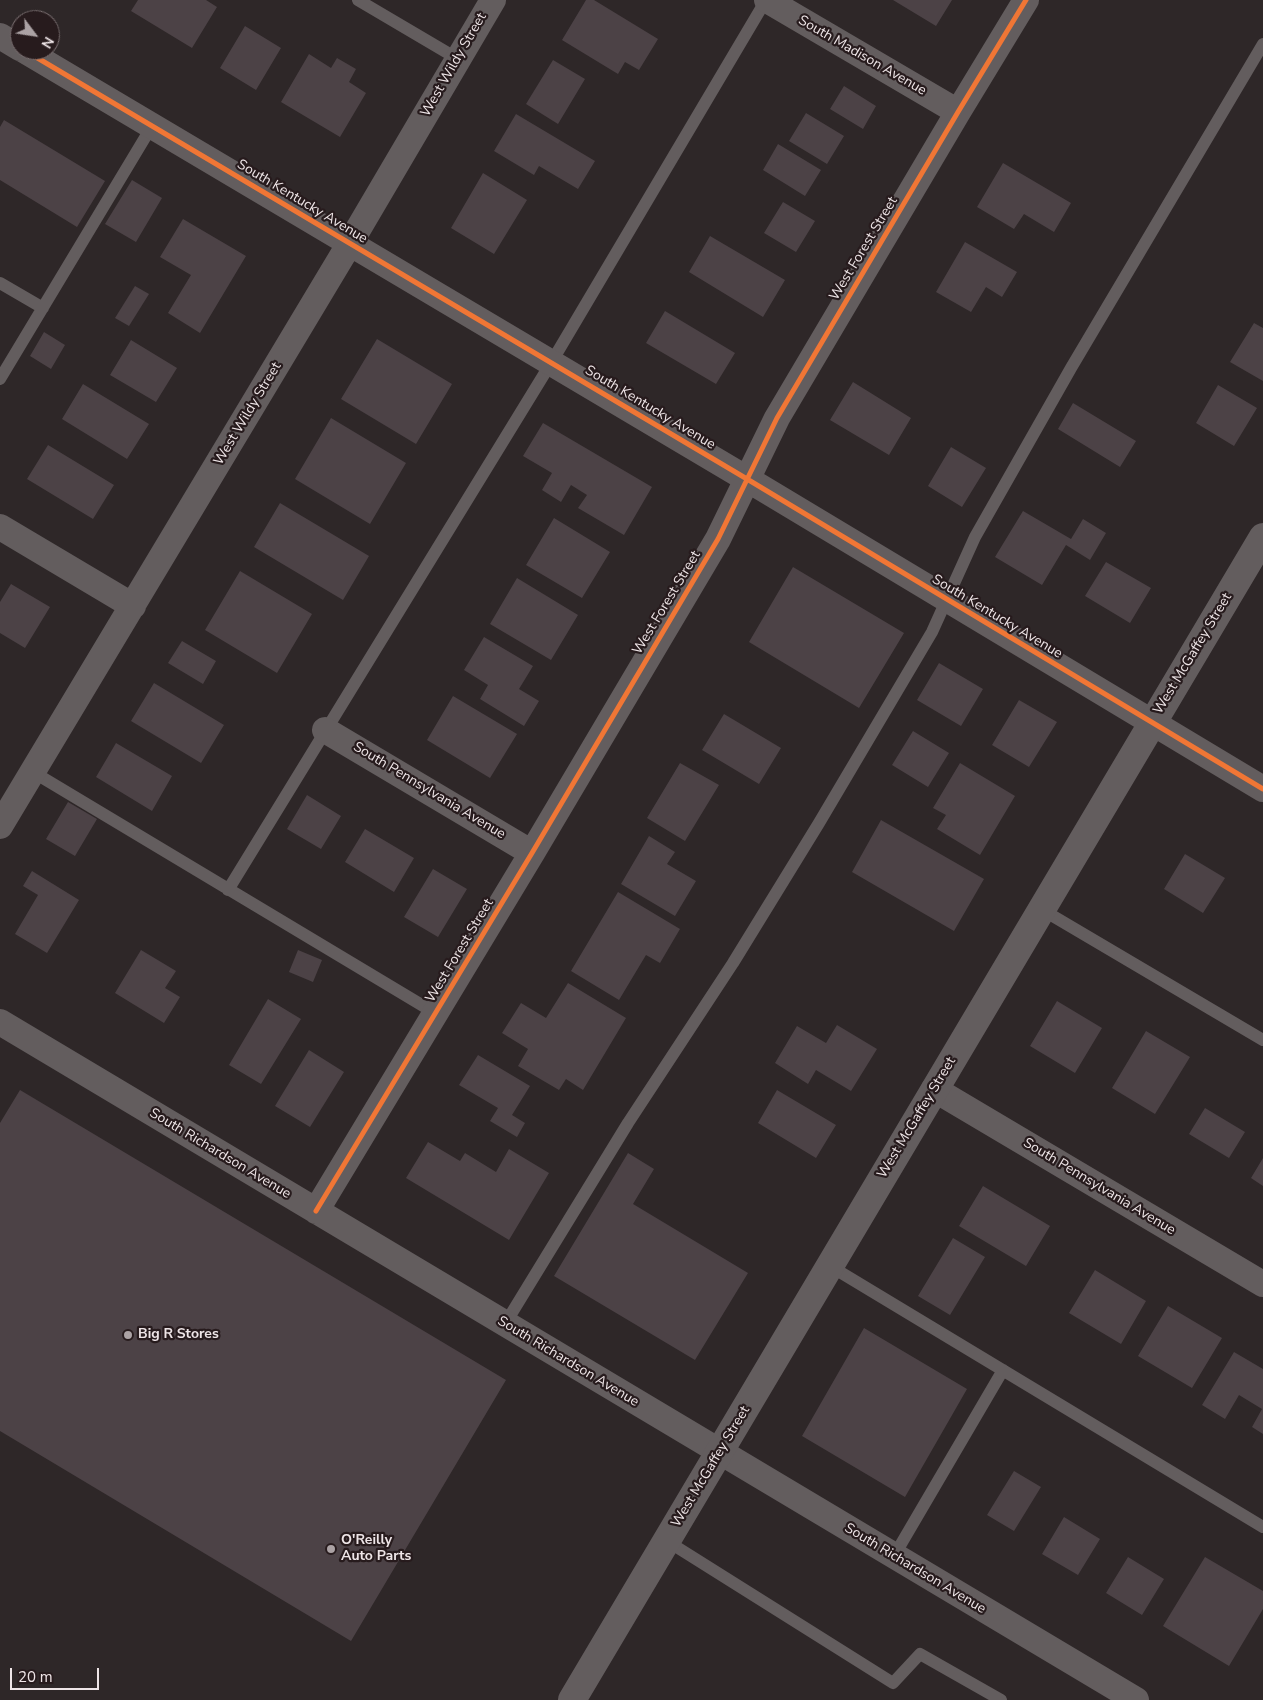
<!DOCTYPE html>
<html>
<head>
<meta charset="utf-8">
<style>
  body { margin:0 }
  #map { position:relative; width:1263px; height:1700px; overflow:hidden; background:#2e2728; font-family:"Nunito Sans",sans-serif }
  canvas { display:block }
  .north { position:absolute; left:10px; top:10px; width:50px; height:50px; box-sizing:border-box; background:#271b1d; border:1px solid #776c6e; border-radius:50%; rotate:121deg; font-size:14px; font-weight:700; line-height:20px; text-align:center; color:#eee5e7 }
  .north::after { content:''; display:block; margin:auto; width:18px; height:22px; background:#aba2a4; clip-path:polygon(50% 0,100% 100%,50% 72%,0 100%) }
  .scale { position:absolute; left:10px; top:1668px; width:89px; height:22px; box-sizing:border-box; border:2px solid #eee5e7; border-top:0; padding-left:6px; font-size:15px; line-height:18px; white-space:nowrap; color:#eee5e7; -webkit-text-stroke:4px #271b1d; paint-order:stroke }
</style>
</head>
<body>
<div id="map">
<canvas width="1263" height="1700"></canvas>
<div class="north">N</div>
<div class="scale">20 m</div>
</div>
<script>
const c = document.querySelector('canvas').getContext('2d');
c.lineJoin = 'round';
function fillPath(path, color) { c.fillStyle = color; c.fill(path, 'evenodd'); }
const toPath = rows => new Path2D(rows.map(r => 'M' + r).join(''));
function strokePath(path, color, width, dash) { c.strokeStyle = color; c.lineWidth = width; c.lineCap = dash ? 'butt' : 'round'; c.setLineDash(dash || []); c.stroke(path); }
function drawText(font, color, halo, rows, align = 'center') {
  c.font = font + ' "Nunito Sans",sans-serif'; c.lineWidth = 4.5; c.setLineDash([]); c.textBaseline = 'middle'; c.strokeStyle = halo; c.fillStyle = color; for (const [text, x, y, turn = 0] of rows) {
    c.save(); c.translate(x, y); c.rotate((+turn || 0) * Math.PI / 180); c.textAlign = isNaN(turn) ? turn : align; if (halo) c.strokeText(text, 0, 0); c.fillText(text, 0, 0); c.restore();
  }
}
fillPath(toPath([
  [138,0,206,0,217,7,192,48,131,11],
  [586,0,594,0,658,39,639,70,625,62,618,74,562,40],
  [893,0,952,0,936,26],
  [245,26,281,48,256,90,220,68],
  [309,54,331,68,337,58,356,69,349,82,366,93,340,137,281,102],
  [553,60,585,79,558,124,526,104],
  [844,86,876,106,863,129,830,109],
  [806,113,844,136,827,164,789,141],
  [516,114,595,161,578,189,539,166,534,175,494,151],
  [4,120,105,181,77,227,0,180,0,127],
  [778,144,821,170,805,196,763,170],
  [1003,163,1071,203,1054,232,1024,214,1014,229,977,207],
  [483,173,527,200,494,254,451,228],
  [132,180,162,198,136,242,105,224],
  [783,202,815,221,796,252,764,233],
  [183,219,246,256,200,333,168,313,191,275,160,257],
  [710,236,785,280,763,317,689,272],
  [965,242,1017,272,1002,297,986,287,971,312,936,292],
  [135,286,149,294,129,326,115,318],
  [665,311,735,353,716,384,646,343],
  [1254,323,1263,328,1263,381,1230,362],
  [44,332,65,345,51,369,30,356],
  [377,339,452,384,416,444,341,399],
  [131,340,177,368,156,402,110,375],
  [853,382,911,418,889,455,830,420],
  [83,384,149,424,127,459,62,419],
  [1218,385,1257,408,1234,446,1196,423],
  [1073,403,1136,441,1120,467,1058,429],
  [331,418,406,463,370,524,295,479],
  [543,423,652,487,624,535,578,508,587,495,571,485,561,502,542,490,552,473,523,456],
  [48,445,114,485,93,519,27,479],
  [951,447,986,468,962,507,928,486],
  [280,503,369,556,343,600,254,547],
  [1023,511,1071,539,1083,519,1106,533,1090,560,1066,545,1042,585,995,557],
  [554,518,610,552,582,598,526,565],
  [1106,562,1151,588,1130,623,1085,596],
  [793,567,904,633,859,708,749,642],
  [240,571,312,614,277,673,205,630],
  [517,578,578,615,551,660,490,624],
  [11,584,50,607,25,648,0,633,0,602],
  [484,637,533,666,519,689,539,701,524,726,480,699,488,685,464,670],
  [182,641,216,661,203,684,168,663],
  [939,663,983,689,961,726,917,700],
  [154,683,224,725,201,763,131,721],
  [453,696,517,734,490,778,427,740],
  [1019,700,1057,722,1029,767,992,745],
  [724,714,781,748,759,784,702,750],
  [913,731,949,753,928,787,892,765],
  [116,743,172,776,152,811,96,777],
  [680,763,719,785,685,841,647,818],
  [960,763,1015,796,980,855,937,829,946,815,933,808],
  [307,795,341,816,321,849,287,829],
  [68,802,97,819,75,856,46,839],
  [881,820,984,879,954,931,852,872],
  [365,829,414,858,394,892,345,862],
  [649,836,675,852,667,864,696,881,675,916,621,884],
  [1185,854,1225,878,1203,913,1164,889],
  [433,869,467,889,438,937,404,917],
  [32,871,79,900,47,953,15,934,38,895,23,886],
  [618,892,680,929,660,963,646,955,619,1000,571,971],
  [141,950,176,971,165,988,180,997,164,1023,115,993],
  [298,950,322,960,313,982,289,972],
  [568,983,626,1018,583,1090,566,1079,559,1090,518,1066,528,1049,502,1033,521,1003,546,1018],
  [268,999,301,1019,261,1084,229,1065],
  [1057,1001,1102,1028,1075,1073,1030,1046],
  [837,1025,877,1049,851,1091,816,1070,808,1084,775,1063,797,1026,826,1043],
  [1146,1031,1190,1057,1155,1114,1112,1088],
  [309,1050,344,1072,310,1127,275,1106],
  [478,1055,530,1086,512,1115,525,1123,517,1137,490,1121,498,1108,459,1085],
  [20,1090,506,1380,351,1641,0,1431,0,1123],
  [777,1090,836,1125,816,1158,758,1123],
  [1205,1108,1245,1132,1229,1158,1189,1134],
  [428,1142,460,1161,465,1153,496,1172,509,1149,549,1173,509,1240,406,1178],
  [628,1153,654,1169,633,1204,748,1273,695,1360,554,1276],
  [1263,1158,1263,1186,1251,1178],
  [983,1186,1050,1226,1026,1266,959,1226],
  [953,1238,985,1257,950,1315,918,1296],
  [1095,1270,1146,1301,1121,1344,1069,1313],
  [1168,1306,1222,1338,1192,1388,1138,1356],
  [864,1328,967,1389,905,1497,802,1436],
  [1234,1352,1263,1369,1263,1434,1252,1427,1262,1409,1239,1395,1225,1419,1202,1405],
  [1014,1471,1041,1487,1014,1531,987,1515],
  [1064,1517,1100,1539,1078,1575,1042,1554],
  [1128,1557,1164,1579,1142,1615,1106,1593],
  [1205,1557,1263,1591,1263,1609,1229,1666,1163,1626]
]), '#4c4246');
strokePath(toPath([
  [358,0,458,59],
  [0,283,43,308],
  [0,379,152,126],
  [33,772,435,1013],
  [228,890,551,363,766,0],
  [1041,909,1263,1040],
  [830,1266,1263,1527],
  [505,1324,628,1123,733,963,819,823,932,632,975,537,1071,368,1263,44],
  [667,1541,893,1683,920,1654,1001,1700],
  [894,1556,1003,1370]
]), '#635d5e', 12);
strokePath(toPath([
  [767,0,958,112],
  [0,36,20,48],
  [24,50,747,479,1263,789],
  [0,527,133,606],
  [325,730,532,853],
  [0,826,350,243,493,0],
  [0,1022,1136,1700],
  [934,1089,1263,1284],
  [316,1211,532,853,718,539,777,418,958,112,1026,0]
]), '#635d5e', 26);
strokePath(toPath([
  [572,1700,1263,537]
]), '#635d5e', 28);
strokePath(toPath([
  [24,50,747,479,1263,789],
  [316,1211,532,853,718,539,777,418,958,112,1026,0]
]), '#f07635', 5);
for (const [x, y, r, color] of [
  [128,1335,5,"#aba2a4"],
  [331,1549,5,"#aba2a4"]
]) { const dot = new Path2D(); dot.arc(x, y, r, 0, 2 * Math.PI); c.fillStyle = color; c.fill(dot); strokePath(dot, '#271b1d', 2); }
drawText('14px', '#eee5e7', '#271b1d', [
  ["South Madison Avenue",862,56,30],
  ["West Wildy Street",454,65,-60],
  ["South Kentucky Avenue",302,202,31],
  ["West Forest Street",864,249,-59],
  ["South Kentucky Avenue",650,408,31],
  ["West Wildy Street",248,414,-59],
  ["West Forest Street",667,603,-59],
  ["South Kentucky Avenue",997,617,31],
  ["West McGaffey Street",1193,654,-59],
  ["South Pennsylvania Avenue",429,791,31],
  ["West Forest Street",460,951,-59],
  ["West McGaffey Street",917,1118,-59],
  ["South Richardson Avenue",220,1154,31],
  ["South Pennsylvania Avenue",1099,1187,31],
  ["South Richardson Avenue",568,1362,31],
  ["West McGaffey Street",711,1467,-59],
  ["South Richardson Avenue",915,1569,31]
]);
drawText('bold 14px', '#eee5e7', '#271b1d', [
  ["Big R Stores",138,1335],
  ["O'Reilly",341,1541],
  ["Auto Parts",341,1557]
], 'left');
</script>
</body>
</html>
